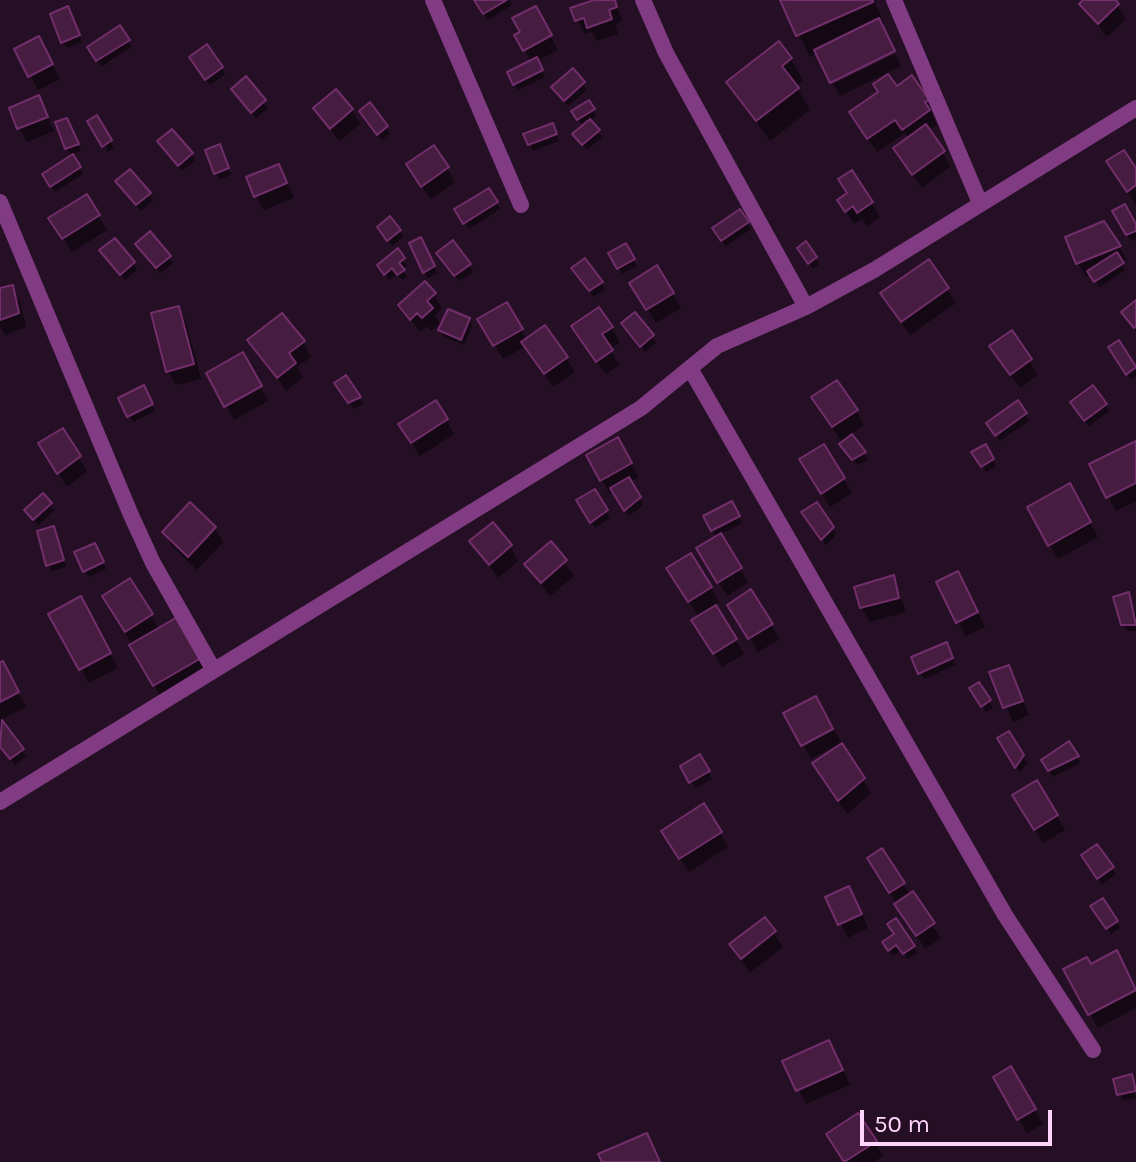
<!DOCTYPE html>
<html>
<head>
<meta charset="utf-8">
<style>
  body { margin:0 }
  #map { position:relative; width:1136px; height:1162px; overflow:hidden; background:#250f24; font-family:Karla,sans-serif }
  canvas { display:block }
  .scale { position:absolute; left:860px; top:1110px; width:192px; height:36px; box-sizing:border-box; border:4px solid #fed5fd; border-top:0; padding-left:10px; font-size:24px; line-height:28px; white-space:nowrap; color:#fed5fd; -webkit-text-stroke:6px #250f24; paint-order:stroke }
</style>
</head>
<body>
<div id="map">
<canvas width="1136" height="1162"></canvas>
<div class="scale">50 m</div>
</div>
<script>
const c = document.querySelector('canvas').getContext('2d');
c.lineJoin = 'round';
function fillPath(path, color) { c.fillStyle = color; c.fill(path, 'evenodd'); }
const toPath = rows => new Path2D(rows.map(r => 'M' + r).join(''));
function strokePath(path, color, width, dash) { c.strokeStyle = color; c.lineWidth = width; c.lineCap = dash ? 'butt' : 'round'; c.setLineDash(dash || []); c.stroke(path); }
fillPath(toPath([
  [476,0,509,0,512,5,488,20],
  [601,0,614,0,623,21,615,24,618,34,597,41,592,32,585,34,577,20],
  [782,0,874,0,884,24,810,57],
  [1086,0,1113,0,1126,19,1107,37,1082,4],
  [535,9,558,50,537,61,545,77,518,90,509,73,531,62,517,36],
  [71,15,82,42,67,48,63,42],
  [120,28,131,47,101,67,90,47],
  [16,50,46,53,60,79,38,90],
  [895,54,901,66,840,96,833,84],
  [791,59,803,80,796,86,810,110,770,141,729,83],
  [195,64,222,68,225,74,210,85],
  [572,70,587,90,568,106,557,94],
  [245,79,268,108,256,118,237,96],
  [896,88,927,101,937,125,928,131,951,166,922,188,903,162,909,138,905,133,877,152,860,127],
  [39,98,54,131,27,142,19,128],
  [588,102,596,116,589,121,602,137,587,150,579,141,583,127,574,111],
  [370,105,390,133,382,140,365,118],
  [315,108,352,110,360,124,339,141],
  [96,117,114,148,108,152,90,121],
  [70,126,81,151,71,154,83,174,55,192,44,175,72,157,67,148],
  [555,131,559,141,533,151,526,135],
  [163,148,191,154,195,160,182,171],
  [223,153,231,175,220,179,216,173],
  [279,166,294,198,264,210,256,196],
  [447,168,455,182,431,199,416,179],
  [1136,172,1136,205,1117,176],
  [852,173,880,217,867,226,862,219,854,224,840,201,849,195],
  [122,188,149,194,153,200,141,211],
  [488,191,500,209,469,229,457,210],
  [86,196,107,230,72,252,51,218],
  [739,211,751,229,726,246,718,235],
  [1115,212,1136,228,1136,239,1131,241],
  [400,231,403,237,392,246,383,234],
  [806,244,819,264,813,269,799,248],
  [137,245,169,257,173,263,160,273],
  [424,246,437,273,428,278,424,272],
  [625,246,637,266,622,274,611,253],
  [1119,247,1127,260,1121,262,1125,270,1100,287,1091,274,1086,277,1078,263],
  [397,251,407,266,402,269,407,277,402,280,397,274,389,280,383,271],
  [106,257,133,263,137,270,125,280],
  [442,259,469,265,473,272,459,281],
  [585,261,605,289,594,297,577,275],
  [928,261,956,303,910,335,891,308],
  [657,268,681,308,656,323,632,283],
  [12,287,20,302,26,327,5,335,0,326,0,290],
  [434,295,442,309,435,315,440,324,431,331,427,326,420,332,400,306],
  [506,305,527,340,566,358,575,372,553,387,526,346,503,359,480,320],
  [178,308,186,322,201,379,176,385,168,371],
  [635,315,656,343,645,352,628,330],
  [469,320,472,326,464,345,444,337,441,330],
  [612,328,620,342,610,349,619,365,606,374,582,341],
  [1011,333,1038,375,1020,388,1000,361],
  [250,340,303,342,311,357,297,367,303,378,286,391],
  [1119,343,1136,371,1136,376,1131,380,1111,348],
  [243,355,268,401,234,420,209,373],
  [345,377,363,404,354,409,340,390],
  [143,388,155,411,133,422,120,399],
  [436,402,454,434,420,456,409,438],
  [1018,403,1029,421,1000,441,992,430],
  [1106,405,1109,411,1089,426,1076,409],
  [856,411,864,425,850,435,868,460,857,465,822,412],
  [62,430,87,471,67,487,41,444],
  [617,440,639,477,630,482,643,505,629,516,615,491,610,494,588,456],
  [1136,443,1136,501,1116,511,1108,497],
  [985,446,996,466,986,472,974,452],
  [823,447,852,493,830,507,802,460],
  [1069,486,1098,537,1058,559,1030,508],
  [594,492,610,518,595,528,579,501],
  [43,495,54,511,38,525,30,516],
  [732,503,742,523,719,535,748,582,727,596,699,549,717,538,705,517],
  [190,505,215,528,223,542,197,570,172,546,164,532],
  [808,519,833,528,836,535,826,545],
  [53,528,66,567,52,571,48,565],
  [472,542,510,546,518,561,498,578],
  [550,544,574,576,550,596,527,564],
  [98,551,106,569,89,577,85,571],
  [691,555,719,602,714,605,744,654,722,667,694,621,699,618,669,568],
  [893,578,906,612,870,622,861,607],
  [129,581,160,630,179,619,209,672,162,699,105,596],
  [965,587,985,627,966,636,958,622],
  [1128,595,1136,614,1136,631,1127,631,1123,624],
  [80,599,118,668,89,683,51,615],
  [738,619,771,625,780,639,758,652],
  [950,651,955,665,924,679,920,673],
  [2,663,26,707,0,720,0,664],
  [1008,667,1029,715,1013,722,992,673],
  [978,685,993,708,986,712,972,689],
  [823,712,871,793,847,814,823,777,835,746,811,759,786,714],
  [0,720,26,756,15,765,0,746],
  [1008,733,1027,763,1020,772,999,739],
  [1068,744,1080,763,1053,777,1043,761],
  [700,757,712,779,695,788,682,767],
  [1036,782,1065,830,1043,843,1015,796],
  [720,833,728,847,689,872,671,845],
  [1087,862,1112,868,1116,874,1102,884],
  [877,872,903,884,941,938,925,949],
  [828,898,857,902,868,928,848,938],
  [1102,901,1120,928,1111,934,1093,907],
  [765,920,783,947,750,972,732,945],
  [885,943,914,947,917,953,908,959,901,950,893,956],
  [1090,966,1125,966,1136,988,1136,1008,1098,1028,1090,1014],
  [837,1056,850,1085,806,1104,785,1062],
  [1010,1069,1043,1124,1027,1133,995,1078],
  [1131,1077,1136,1098,1123,1101,1116,1081],
  [829,1135,875,1142,883,1156,874,1162,846,1162]
]), '#0007');
const building = toPath([
  [474,0,507,0,483,14,474,0],
  [594,0,615,0,617,7,609,10,612,19,587,28,584,18,575,21,570,8,594,0],
  [780,0,873,0,873,2,796,36,780,0],
  [1083,0,1116,0,1119,4,1098,24,1079,4,1083,0],
  [68,6,80,35,61,43,50,14,68,6],
  [536,6,552,35,523,51,514,35,520,32,512,18,536,6],
  [879,18,895,51,830,83,814,50,879,18],
  [120,25,130,40,96,61,87,47,120,25],
  [39,36,53,64,28,77,14,49,39,36],
  [779,41,792,58,782,66,799,88,756,121,726,82,779,41],
  [207,44,223,67,205,80,189,57,207,44],
  [537,57,543,70,513,85,507,72,537,57],
  [573,68,585,82,564,101,551,87,573,68],
  [888,74,897,86,912,75,929,100,925,102,930,110,902,130,895,120,867,139,849,112,878,92,873,84,888,74],
  [246,76,266,100,251,113,231,89,246,76],
  [336,89,353,109,330,129,313,108,336,89],
  [39,95,48,117,17,129,9,108,39,95],
  [589,100,595,109,577,120,571,111,589,100],
  [370,102,388,126,377,135,359,111,370,102],
  [97,115,112,140,102,147,87,121,97,115],
  [67,118,79,144,65,149,55,122,67,118],
  [590,119,600,130,582,145,572,134,590,119],
  [553,123,557,134,528,145,523,134,553,123],
  [926,124,945,151,912,175,893,148,926,124],
  [172,129,193,153,178,166,157,141,172,129],
  [220,144,229,168,214,174,205,150,220,144],
  [434,145,449,167,421,187,406,164,434,145],
  [1124,150,1136,168,1136,185,1127,192,1106,161,1124,150],
  [73,154,81,167,50,187,42,174,73,154],
  [279,164,287,183,254,197,246,177,279,164],
  [130,169,151,193,136,205,115,181,130,169],
  [852,170,873,202,857,213,853,206,845,212,837,200,847,193,838,179,852,170],
  [489,188,498,202,463,224,454,209,489,188],
  [87,194,100,215,62,239,48,218,87,194],
  [1125,204,1136,224,1136,231,1126,235,1112,211,1125,204],
  [740,209,749,222,721,241,712,228,740,209],
  [390,216,401,230,387,241,377,227,390,216],
  [1104,221,1121,246,1076,264,1065,237,1104,221],
  [150,231,171,256,156,268,135,244,150,231],
  [421,237,435,266,423,273,409,243,421,237],
  [115,238,135,262,120,275,99,250,115,238],
  [453,240,471,264,454,276,436,253,453,240],
  [806,241,817,257,808,264,797,248,806,241],
  [626,243,635,259,617,269,608,253,626,243],
  [398,248,405,258,399,263,405,270,397,275,392,268,384,275,377,265,398,248],
  [1117,252,1124,263,1094,282,1087,271,1117,252],
  [585,258,603,282,589,291,571,268,585,258],
  [929,259,949,288,901,322,880,293,929,259],
  [657,265,674,293,646,310,629,283,657,265],
  [425,281,436,293,427,301,433,308,422,318,417,313,410,320,398,305,425,281],
  [13,285,19,313,0,320,0,288,13,285],
  [1136,300,1136,326,1134,328,1121,312,1136,300],
  [507,302,523,329,493,346,477,319,507,302],
  [179,306,194,364,166,372,151,313,179,306],
  [599,307,613,327,602,334,613,350,596,362,571,326,599,307],
  [448,309,470,318,461,340,438,330,448,309],
  [635,312,654,335,640,347,621,323,635,312],
  [282,313,305,341,289,353,296,363,277,378,247,340,282,313],
  [545,325,568,357,544,374,521,342,545,325],
  [1012,330,1032,359,1010,375,989,346,1012,330],
  [1119,340,1136,367,1126,375,1108,347,1119,340],
  [243,352,262,386,224,407,206,373,243,352],
  [346,375,361,397,348,403,334,383,346,375],
  [837,380,858,410,832,427,811,397,837,380],
  [144,385,153,404,127,417,118,398,144,385],
  [1093,385,1107,404,1084,421,1070,402,1093,385],
  [436,400,448,419,411,443,398,424,436,400],
  [1018,400,1027,413,995,436,986,423,1018,400],
  [63,428,81,456,57,474,38,443,63,428],
  [852,434,866,452,852,460,839,444,852,434],
  [618,437,632,463,600,481,586,455,618,437],
  [1136,441,1136,483,1106,498,1089,464,1136,441],
  [824,444,845,478,821,494,799,459,824,444],
  [986,444,994,459,981,467,971,452,986,444],
  [629,477,641,497,624,511,610,488,629,477],
  [1070,483,1091,522,1048,546,1027,507,1070,483],
  [595,489,608,510,590,523,576,500,595,489],
  [43,493,52,503,33,520,24,510,43,493],
  [732,501,740,516,711,531,703,516,732,501],
  [190,502,216,527,188,557,162,532,190,502],
  [817,502,834,527,821,540,801,512,817,502],
  [493,522,512,545,489,565,469,541,493,522],
  [54,526,64,560,46,566,37,531,54,526],
  [721,533,742,568,717,583,696,548,721,533],
  [551,541,567,560,541,583,524,564,551,541],
  [95,543,104,562,83,572,74,552,95,543],
  [691,553,712,587,688,602,666,568,691,553],
  [958,571,978,612,956,623,936,582,958,571],
  [894,575,899,598,860,608,854,587,894,575],
  [130,578,153,614,125,632,102,596,130,578],
  [751,589,773,624,748,639,727,605,751,589],
  [1129,592,1136,625,1121,625,1113,597,1129,592],
  [81,596,111,653,79,670,48,614,81,596],
  [716,605,737,639,713,654,691,620,716,605],
  [179,616,203,657,153,686,129,645,179,616],
  [947,642,953,658,918,674,911,657,947,642],
  [3,661,19,692,0,702,0,662,3,661],
  [1009,665,1023,701,1003,708,989,672,1009,665],
  [979,682,991,700,981,707,969,688,979,682],
  [816,696,833,729,801,746,783,713,816,696],
  [2,720,24,749,10,759,0,747,2,720],
  [1009,731,1024,755,1015,768,997,738,1009,731],
  [1069,741,1079,756,1048,771,1041,760,1069,741],
  [842,743,865,778,838,801,812,763,842,743],
  [700,754,710,771,689,783,680,766,700,754],
  [1037,780,1058,815,1034,830,1012,795,1037,780],
  [704,803,722,832,679,859,661,831,704,803],
  [1097,844,1114,867,1097,879,1081,855,1097,844],
  [882,848,905,883,889,893,867,858,882,848],
  [849,886,862,914,838,925,825,897,849,886],
  [913,891,935,923,916,936,894,904,913,891],
  [1103,898,1118,921,1106,929,1090,906,1103,898],
  [765,917,776,931,741,959,729,944,765,917],
  [896,918,915,946,903,954,896,945,888,951,882,942,894,934,887,924,896,918],
  [1117,950,1136,990,1088,1015,1063,969,1087,957,1091,964,1117,950],
  [829,1040,843,1070,796,1091,782,1061,829,1040],
  [1011,1066,1036,1109,1017,1120,993,1077,1011,1066],
  [1132,1074,1136,1091,1117,1095,1113,1079,1132,1074],
  [858,1113,877,1141,844,1162,826,1134,858,1113],
  [647,1133,660,1162,602,1162,598,1154,647,1133]
]);
fillPath(building, '#461c41');
strokePath(building, '#722e6a', 2);
strokePath(toPath([
  [433,0,521,205],
  [643,0,666,53,806,307],
  [894,0,980,203],
  [0,202,131,515,153,563,213,669],
  [691,370,1005,915,1093,1050],
  [0,802,641,408,717,346,806,307,874,270,1136,108]
]), '#803b83', 16);
</script>
</body>
</html>
